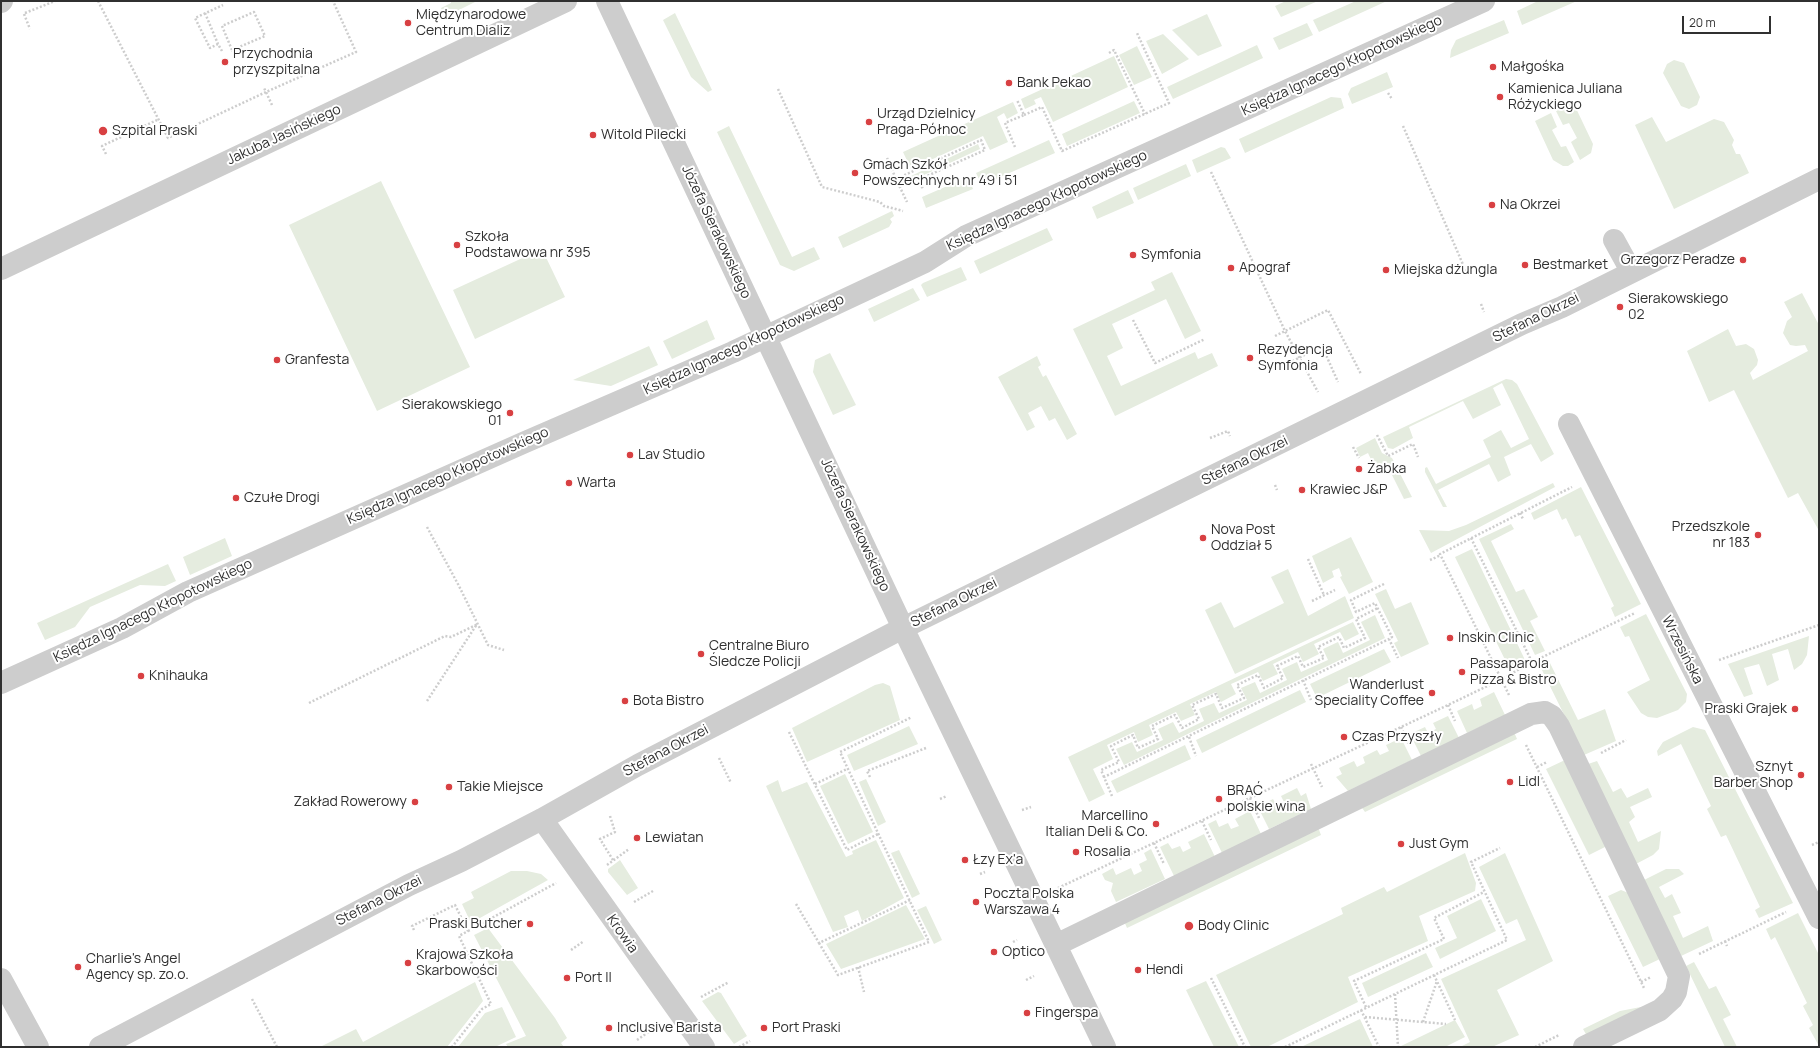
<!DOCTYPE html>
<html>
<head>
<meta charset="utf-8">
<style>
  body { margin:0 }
  #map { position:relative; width:1820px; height:1048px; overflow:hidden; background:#fff; font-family:Manrope,sans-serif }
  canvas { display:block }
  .frame { position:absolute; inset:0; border:2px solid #303030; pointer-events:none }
  .scale { position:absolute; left:1682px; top:16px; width:89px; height:18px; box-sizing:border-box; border:2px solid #303030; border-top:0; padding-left:5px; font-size:12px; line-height:14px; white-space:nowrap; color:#303030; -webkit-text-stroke:3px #fff; paint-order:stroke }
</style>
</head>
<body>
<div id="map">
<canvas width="1820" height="1048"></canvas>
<div class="frame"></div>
<div class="scale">20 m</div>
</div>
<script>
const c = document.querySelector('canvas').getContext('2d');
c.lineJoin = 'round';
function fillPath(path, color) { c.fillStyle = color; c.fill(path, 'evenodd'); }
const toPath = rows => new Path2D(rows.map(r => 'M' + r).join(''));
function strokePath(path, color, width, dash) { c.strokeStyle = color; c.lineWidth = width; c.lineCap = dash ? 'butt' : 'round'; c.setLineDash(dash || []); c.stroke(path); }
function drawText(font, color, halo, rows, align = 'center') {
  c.font = font + ' Manrope,sans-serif'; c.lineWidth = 4; c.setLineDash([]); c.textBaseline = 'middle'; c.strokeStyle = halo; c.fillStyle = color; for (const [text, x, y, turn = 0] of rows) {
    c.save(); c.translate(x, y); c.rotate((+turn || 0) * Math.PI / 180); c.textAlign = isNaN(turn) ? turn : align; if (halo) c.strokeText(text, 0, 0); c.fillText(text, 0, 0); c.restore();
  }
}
fillPath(toPath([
  [451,1,477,1,445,17,441,8,451,3],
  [1286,1,1318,1,1281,17,1275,6],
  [1356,1,1387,1,1319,32,1313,20],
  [1538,1,1577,1,1522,25,1517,11],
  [675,13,712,90,708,92,691,77,663,20],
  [1207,14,1222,46,1198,56,1172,30],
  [1504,20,1509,33,1450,58,1451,50,1456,40],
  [1307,23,1313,35,1279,50,1273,38],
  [1163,34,1189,59,1162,74,1146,41],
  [1257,45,1263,58,1173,99,1167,87],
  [1137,46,1152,77,1134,85,1119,55],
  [1114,56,1128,87,1053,122,1041,97,1034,100,1036,104,1025,109,1021,99],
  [1674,60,1684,63,1700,97,1697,105,1689,109,1681,106,1663,73,1667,64],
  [1387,72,1393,87,1352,104,1348,94,1351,88],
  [1331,97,1341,98,1344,108,1245,153,1239,139],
  [1134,101,1140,113,1067,146,1062,134],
  [1013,102,1018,113,1007,119,1004,113,997,117,1008,142,990,150,983,136,911,169,903,152],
  [1573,102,1593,144,1591,153,1580,160,1571,142,1577,138,1569,123,1563,125,1556,111],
  [1551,113,1557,127,1552,130,1561,147,1566,146,1574,162,1568,166,1563,166,1553,160,1535,121],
  [1652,117,1666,142,1714,119,1724,122,1734,140,1732,145,1736,154,1740,154,1749,173,1674,209,1635,125],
  [729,126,792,257,814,247,820,259,794,271,780,265,717,132],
  [1049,140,1055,153,982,185,976,173],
  [978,144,980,149,913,180,911,176],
  [1221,147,1225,148,1231,158,1197,173,1192,160],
  [1186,164,1191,176,1138,200,1133,188],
  [968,177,973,189,926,208,922,197],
  [381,181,470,367,377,411,289,225],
  [1128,190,1134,203,1097,219,1092,207],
  [892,211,894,216,890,219,892,222,889,227,843,248,838,237],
  [1047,228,1053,240,980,274,974,261],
  [542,249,565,297,475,339,453,290],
  [961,267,967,280,927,297,921,285,923,283],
  [1172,272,1201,331,1185,339,1166,299,1112,324,1123,348,1107,356,1121,386,1195,352,1198,359,1212,353,1218,366,1115,416,1073,329,1155,290,1151,282],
  [913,288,920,300,874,322,868,309],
  [1802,293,1819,325,1818,529,1798,493,1788,498,1734,390,1709,402,1687,351,1728,329,1736,346,1746,344,1754,349,1758,360,1757,365,1750,373,1753,380,1808,351,1805,345,1796,346,1790,345,1783,333,1787,321,1792,317,1784,302],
  [707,320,715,339,672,359,663,341],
  [649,346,658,365,611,386,573,380],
  [830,353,856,405,833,415,813,372,815,360],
  [1037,356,1041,365,1038,367,1043,377,1046,375,1077,434,1067,440,1055,418,1049,421,1041,406,1028,413,1035,427,1027,431,998,377],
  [1506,379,1512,380,1517,384,1554,454,1541,462,1531,444,1504,457,1511,475,1498,482,1489,464,1438,490,1447,507,1443,507,1425,472,1425,468,1427,467,1436,484,1491,457,1483,440,1501,430,1511,448,1529,439,1502,383,1493,388,1501,405,1473,419,1463,401,1409,427,1413,438,1393,449,1388,448,1383,437],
  [1375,438,1382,453,1392,458,1412,497,1404,499,1386,463,1375,468,1368,453,1360,457,1356,448],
  [1553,483,1555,487,1431,553,1419,530,1449,531,1466,525],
  [1581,487,1641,604,1615,617,1611,608,1614,606,1580,535,1575,537,1566,518,1562,520,1557,509,1534,520,1531,513],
  [1511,524,1514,529,1491,541,1516,592,1524,589,1538,617,1530,621,1545,651,1535,655,1479,539],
  [1351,537,1373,582,1349,594,1340,577,1342,576,1339,568,1332,571,1334,577,1323,583,1312,556],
  [225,538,232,556,190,575,183,557],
  [1472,549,1525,660,1509,668,1455,557],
  [168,564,176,581,165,586,140,585,90,607,75,627,45,640,37,623],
  [1288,569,1308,616,1345,596,1354,618,1235,674,1205,610,1221,602,1234,628,1284,603,1271,577],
  [1386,589,1395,609,1411,602,1429,644,1401,657,1394,643,1398,641,1375,594],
  [1646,614,1687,694,1686,702,1678,710,1657,718,1648,717,1641,713,1627,692,1650,680,1629,636,1625,637,1620,627],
  [1375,615,1385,638,1124,765,1116,749,1132,742,1137,752,1163,740,1158,729,1173,722,1179,733,1204,721,1199,709,1214,703,1219,713,1247,700,1241,688,1255,682,1260,693,1287,680,1282,669,1297,662,1301,672,1328,660,1323,649,1338,642,1343,653,1370,640,1361,622],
  [1353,622,1359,634,1345,641,1340,632,1314,644,1319,654,1303,662,1298,652,1273,664,1278,674,1263,681,1258,672,1231,684,1236,694,1221,702,1216,692,1190,704,1195,715,1181,721,1176,712,1149,725,1153,735,1138,742,1134,732,1107,745,1113,759,1093,769,1105,794,1089,802,1068,757],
  [1809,636,1807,655,1802,664,1794,670,1788,649,1772,654,1779,680,1767,686,1759,664,1744,668,1753,694,1744,697,1728,664],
  [1384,649,1391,662,1317,698,1310,684],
  [1549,661,1578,720,1605,709,1616,741,1584,755,1540,666],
  [883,683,890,686,900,720,807,762,792,728,875,685],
  [1300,690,1306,702,1202,753,1196,740],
  [1494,692,1505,715,1467,733,1457,711,1472,704,1474,710,1482,706,1480,699],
  [1448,716,1459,738,1421,756,1410,734,1425,727,1428,733,1436,729,1433,723],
  [909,726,918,744,854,771,847,755],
  [1693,727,1705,730,1793,903,1759,918,1755,910,1760,907,1726,835,1721,837,1707,809,1711,806,1681,744,1658,756,1657,751,1663,742],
  [1514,732,1517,739,1365,812,1360,805],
  [1401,738,1412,760,1348,791,1336,777,1342,774,1339,768,1354,761,1357,767,1365,763,1363,757,1377,750,1380,755,1389,751,1386,745],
  [1185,745,1191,759,1117,793,1111,781],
  [1565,760,1607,846,1589,855,1546,769],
  [1597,761,1613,792,1621,788,1627,798,1648,788,1652,797,1630,807,1635,817,1629,822,1638,842,1661,831,1659,849,1653,855,1636,864,1588,764],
  [845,774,873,832,848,844,820,786],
  [866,779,886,822,878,826,859,782],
  [778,780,782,792,807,782,846,857,853,854,852,851,876,840,904,898,862,921,858,910,844,916,848,927,833,932,766,786],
  [1297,788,1301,796,1306,793,1311,809,1269,829,1258,807,1273,799,1277,806,1284,802,1281,796],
  [1250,811,1261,834,1222,853,1208,824,1216,820,1219,827,1228,823,1231,829,1239,826,1235,819],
  [1318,827,1321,835,1127,928,1124,921],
  [1204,834,1215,857,1174,876,1160,847,1168,843,1172,849,1180,846,1183,852,1191,848,1188,842],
  [1151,849,1165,879,1116,902,1111,891,1113,883,1105,880,1102,874,1113,868,1116,875,1131,868,1134,875,1142,871,1139,864,1147,860,1144,853],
  [899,850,920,894,912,898,891,853],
  [1465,853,1476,883,1475,891,1419,916,1428,941,1348,977,1358,1002,1267,1047,1251,1047,1216,975,1343,914,1341,908,1384,887,1387,892],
  [1505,853,1553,961,1497,990,1519,1035,1492,1047,1460,1047,1470,1042,1441,979,1526,940,1517,919,1506,924,1479,867],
  [620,860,638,888,627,895,608,872,608,869],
  [1666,869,1679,869,1684,874,1659,887,1665,898,1672,894,1681,913,1673,916,1683,938,1708,926,1713,941,1681,956,1644,880],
  [511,871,527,871,541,874,548,880,471,923,462,904,474,898,471,892],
  [1621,890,1631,894,1662,958,1643,967,1608,896],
  [1481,899,1496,931,1440,959,1435,948,1457,938,1447,916],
  [906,905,925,939,841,969,826,944],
  [926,906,942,940,934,944,917,910],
  [1798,913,1819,955,1819,1046,1809,1028,1813,1025,1803,1006,1807,1003,1775,937,1771,940,1766,929],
  [488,928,555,1018,567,1038,561,1043,564,1047,508,1047,506,1044,526,1036,474,935],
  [1426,953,1433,967,1368,997,1362,983],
  [1694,962,1709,989,1716,986,1731,1015,1723,1019,1737,1047,1725,1047,1686,966],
  [1206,981,1239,1047,1214,1047,1186,990],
  [475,982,483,1001,447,1047,320,1047,356,1029,363,1042],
  [718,992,721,993,747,1036,734,1044,702,1001],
  [1646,1006,1587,1036,1583,1029,1620,1011],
  [502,1007,516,1037,495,1047,458,1047,485,1013],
  [1360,1019,1373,1047,1301,1047],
  [1455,1020,1465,1037,1445,1047,1399,1047]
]), '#e5ecdf');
strokePath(toPath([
  [98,1,168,138,266,92,264,88],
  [25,13,55,1],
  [205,13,218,44],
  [24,14,30,29],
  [232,50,222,26,254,12,265,36,232,50,234,53],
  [222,51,218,44,210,48,195,18,223,5],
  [1109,53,1114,50,1145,114],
  [778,89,822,187,880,202,884,206,903,211],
  [1388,93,1392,99],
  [272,105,266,92,356,52,333,1],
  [1024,115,1042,107,1062,151,1169,103,1137,33],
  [1403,126,1468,276],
  [1015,147,1005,123,1024,115,1017,100],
  [106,154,102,146,157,120],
  [887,158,896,179,981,140,985,150,918,180,923,189],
  [1211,172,1285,331,1318,392],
  [896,179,907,202],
  [1481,304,1484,312],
  [1133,320,1155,363,1205,339],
  [1275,336,1328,310,1361,374],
  [1289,363,1322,346,1338,382],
  [1377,435,1388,456,1413,444,1418,457],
  [1210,438,1228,431,1230,436],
  [1353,447,1359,458],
  [1275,485,1277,490],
  [1520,513,1523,519],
  [427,527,459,586,488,645,504,650],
  [1471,538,1532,662],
  [1308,559,1324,595],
  [1430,560,1441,555],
  [1384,584,1351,600,1356,612,1375,603,1392,637,1389,639,1398,658],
  [1312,601,1335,590],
  [1719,660,1819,625],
  [1303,680,1311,700],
  [1509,695,1440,554,1572,487],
  [427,701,477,624],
  [309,703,445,636,451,637,478,624],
  [1448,705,1455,721],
  [1401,727,1409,745],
  [789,732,847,850,878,834],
  [1189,737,1196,756],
  [1526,745,1644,988],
  [1601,753,1626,740],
  [719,758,731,783],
  [1311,764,1322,787],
  [1537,767,1547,762],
  [870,777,867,771,926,748],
  [1104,777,1101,770,1119,762,1111,746,1133,735,1138,748,1158,739,1152,726,1175,715,1182,728,1199,719,1192,705,1216,694,1222,708,1244,698,1237,685,1258,675,1264,688,1283,678,1277,666,1298,656,1303,667,1324,658,1318,647,1339,637,1344,648,1365,638,1356,619,1378,608],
  [815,784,847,769],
  [1112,796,1104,777,1389,639],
  [1250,798,1259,818],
  [940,799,947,796],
  [1022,810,1031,807],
  [610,816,615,832,600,839,613,860],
  [1202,821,1211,840],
  [1154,843,1164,864],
  [1812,845,1819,842],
  [607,865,629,849],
  [980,874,985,872],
  [1058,888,1448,705,1502,679,1532,662,1635,613],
  [634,902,653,891],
  [796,904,819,943,910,900],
  [414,930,412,926,455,905,468,931,459,936,491,1004,482,1009,452,1047],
  [468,931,556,883],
  [1725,941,1727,946],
  [1013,942,1017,940],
  [819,943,838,975,929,942,840,752,912,717],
  [571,950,584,941],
  [1699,954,1786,912],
  [858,967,864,992],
  [1434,975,1455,1020],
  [1211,978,1245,1047],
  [1026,980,1034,976],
  [1641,982,1651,977],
  [1395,994,1398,1047],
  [701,997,729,982],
  [252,999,277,1047],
  [1366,1007,1354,981,1444,939,1434,918,1484,892],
  [1361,1010,1379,1047],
  [1365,1017,1446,1024],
  [1423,1022,1437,981],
  [637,1040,650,1031],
  [739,1047,750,1041],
  [1285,1047,1507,940,1471,862,1500,848],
  [1535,1047,1559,1035]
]), '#cdcdcd', 2.5, [2, 2]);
strokePath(toPath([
  [607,1,903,628,1105,1047],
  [1,2,2,1],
  [1614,240,1631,271],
  [1,269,566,1],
  [1569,424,1819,918],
  [1,683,122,628,188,592,523,443,733,352,925,262,966,236,1484,1],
  [542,819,704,1047],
  [1056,945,1531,714,1545,712,1552,716,1559,726,1679,976,1676,992,1672,999,1660,1010,1584,1047],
  [1,979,38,1047],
  [100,1047,409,885,461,861,542,819,638,765,903,628,1522,324,1562,307,1819,179]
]), '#cdcdcd', 22);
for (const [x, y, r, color] of [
  [408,23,4,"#d84042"],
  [225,62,4,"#d84042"],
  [1493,67,4,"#d84042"],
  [1009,83,4,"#d84042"],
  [1500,97,4,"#d84042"],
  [869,122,4,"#d84042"],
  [103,131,5,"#d84042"],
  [593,135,4,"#d84042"],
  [855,173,4,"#d84042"],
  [1492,205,4,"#d84042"],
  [457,245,4,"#d84042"],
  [1133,255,4,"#d84042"],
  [1743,260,4,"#d84042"],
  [1525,265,4,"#d84042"],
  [1231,268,4,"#d84042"],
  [1386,270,4,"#d84042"],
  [1620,307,4,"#d84042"],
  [1250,358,4,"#d84042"],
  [277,360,4,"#d84042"],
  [510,413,4,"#d84042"],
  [630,455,4,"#d84042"],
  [1359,469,4,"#d84042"],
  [569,483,4,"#d84042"],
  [1302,490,4,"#d84042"],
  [236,498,4,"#d84042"],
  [1758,535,4,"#d84042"],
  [1203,538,4,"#d84042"],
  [1450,638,4,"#d84042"],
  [701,654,4,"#d84042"],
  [1462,672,4,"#d84042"],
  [141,676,4,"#d84042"],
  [1432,693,4,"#d84042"],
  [625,701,4,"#d84042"],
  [1795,709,4,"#d84042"],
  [1344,737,4,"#d84042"],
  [1801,775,4,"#d84042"],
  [1510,782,4,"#d84042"],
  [449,787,4,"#d84042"],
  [1219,799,4,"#d84042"],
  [415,802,4,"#d84042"],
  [1156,824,4,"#d84042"],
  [637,838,4,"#d84042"],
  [1401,844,4,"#d84042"],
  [1076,852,4,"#d84042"],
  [965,860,4,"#d84042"],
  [976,902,4,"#d84042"],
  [530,924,4,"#d84042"],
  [1189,926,5,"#d84042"],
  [994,952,4,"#d84042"],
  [408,963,4,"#d84042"],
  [78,967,4,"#d84042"],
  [1138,970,4,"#d84042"],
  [567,978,4,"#d84042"],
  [1027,1013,4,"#d84042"],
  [609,1028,4,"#d84042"],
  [764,1028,4,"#d84042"]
]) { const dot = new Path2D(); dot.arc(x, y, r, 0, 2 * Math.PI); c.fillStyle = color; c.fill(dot); strokePath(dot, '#fff', 1.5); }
drawText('14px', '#303030', '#fff', [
  ["Międzynarodowe",416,15],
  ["Centrum Dializ",416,31],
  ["Przychodnia",233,54],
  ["przyszpitalna",233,70],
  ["Małgośka",1501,67],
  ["Bank Pekao",1017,83],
  ["Kamienica Juliana",1508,89],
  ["Różyckiego",1508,105],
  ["Urząd Dzielnicy",877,114],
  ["Praga-Północ",877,130],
  ["Szpital Praski",112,131],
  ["Witold Pilecki",601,135],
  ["Gmach Szkół",863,165],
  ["Powszechnych nr 49 i 51",863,181],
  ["Na Okrzei",1500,205],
  ["Szkoła",465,237],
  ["Podstawowa nr 395",465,253],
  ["Symfonia",1141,255],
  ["Grzegorz Peradze",1735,260,"right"],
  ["Bestmarket",1533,265],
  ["Apograf",1239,268],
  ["Miejska dżungla",1394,270],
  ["Sierakowskiego",1628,299],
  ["02",1628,315],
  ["Rezydencja",1258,350],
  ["Symfonia",1258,366],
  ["Granfesta",285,360],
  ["Sierakowskiego",502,405,"right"],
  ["01",502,421,"right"],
  ["Lav Studio",638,455],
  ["Żabka",1367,469],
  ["Warta",577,483],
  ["Krawiec J&P",1310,490],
  ["Czułe Drogi",244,498],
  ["Przedszkole",1750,527,"right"],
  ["nr 183",1750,543,"right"],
  ["Nova Post",1211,530],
  ["Oddział 5",1211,546],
  ["Inskin Clinic",1458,638],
  ["Centralne Biuro",709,646],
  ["Śledcze Policji",709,662],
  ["Passaparola",1470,664],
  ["Pizza & Bistro",1470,680],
  ["Knihauka",149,676],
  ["Wanderlust",1424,685,"right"],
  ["Speciality Coffee",1424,701,"right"],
  ["Bota Bistro",633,701],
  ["Praski Grajek",1787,709,"right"],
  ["Czas Przyszły",1352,737],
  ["Sznyt",1793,767,"right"],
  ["Barber Shop",1793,783,"right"],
  ["Lidl",1518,782],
  ["Takie Miejsce",457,787],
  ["BRAĆ",1227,791],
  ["polskie wina",1227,807],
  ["Zakład Rowerowy",407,802,"right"],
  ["Marcellino",1148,816,"right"],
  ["Italian Deli & Co.",1148,832,"right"],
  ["Lewiatan",645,838],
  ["Just Gym",1409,844],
  ["Rosalia",1084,852],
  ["Łzy Ex'a",973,860],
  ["Poczta Polska",984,894],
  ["Warszawa 4",984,910],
  ["Praski Butcher",522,924,"right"],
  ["Body Clinic",1198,926],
  ["Optico",1002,952],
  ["Krajowa Szkoła",416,955],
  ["Skarbowości",416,971],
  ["Charlie's Angel",86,959],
  ["Agency sp. zo.o.",86,975],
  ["Hendi",1146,970],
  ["Port II",575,978],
  ["Fingerspa",1035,1013],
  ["Inclusive Barista",617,1028],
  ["Port Praski",772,1028]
], 'left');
drawText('14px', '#303030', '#fff', [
  ["Księdza Ignacego Kłopotowskiego",1342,66,-25],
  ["Jakuba Jasińskiego",284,135,-25],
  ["Księdza Ignacego Kłopotowskiego",1047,201,-25],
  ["Józefa Sierakowskiego",716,232,65],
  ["Stefana Okrzei",1536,318,-26],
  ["Księdza Ignacego Kłopotowskiego",744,345,-25],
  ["Stefana Okrzei",1245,461,-26],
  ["Księdza Ignacego Kłopotowskiego",448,476,-24],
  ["Józefa Sierakowskiego",855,525,65],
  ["Stefana Okrzei",954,603,-26],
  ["Księdza Ignacego Kłopotowskiego",153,611,-26],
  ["Wrzesińska",1682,650,63],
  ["Stefana Okrzei",666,751,-28],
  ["Stefana Okrzei",379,901,-27],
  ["Krowia",622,934,55]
]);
</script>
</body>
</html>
